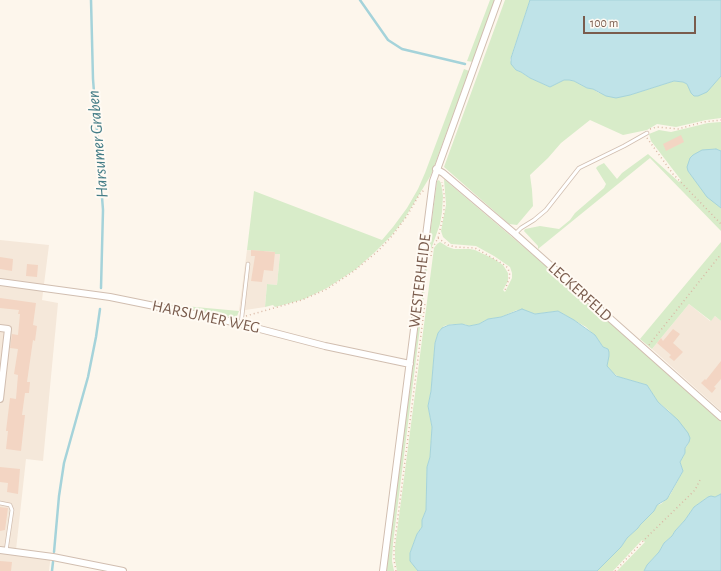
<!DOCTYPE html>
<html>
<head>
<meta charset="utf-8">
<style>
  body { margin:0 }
  #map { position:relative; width:721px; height:571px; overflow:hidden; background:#fdf6ec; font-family:"Alegreya Sans",sans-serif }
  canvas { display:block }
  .scale { position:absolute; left:583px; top:16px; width:113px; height:18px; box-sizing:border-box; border:2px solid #7a5c4d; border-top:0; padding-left:5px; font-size:12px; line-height:14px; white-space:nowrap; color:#7a5c4d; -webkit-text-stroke:3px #fffaf3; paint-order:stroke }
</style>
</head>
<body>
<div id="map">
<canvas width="721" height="571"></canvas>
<div class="scale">100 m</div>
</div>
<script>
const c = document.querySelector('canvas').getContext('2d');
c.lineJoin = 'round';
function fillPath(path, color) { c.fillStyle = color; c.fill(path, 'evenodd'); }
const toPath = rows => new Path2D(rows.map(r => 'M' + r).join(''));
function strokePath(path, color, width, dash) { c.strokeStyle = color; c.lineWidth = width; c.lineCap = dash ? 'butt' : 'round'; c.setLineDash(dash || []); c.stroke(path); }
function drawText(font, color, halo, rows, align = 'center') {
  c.font = font + ' "Alegreya Sans",sans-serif'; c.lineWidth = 4; c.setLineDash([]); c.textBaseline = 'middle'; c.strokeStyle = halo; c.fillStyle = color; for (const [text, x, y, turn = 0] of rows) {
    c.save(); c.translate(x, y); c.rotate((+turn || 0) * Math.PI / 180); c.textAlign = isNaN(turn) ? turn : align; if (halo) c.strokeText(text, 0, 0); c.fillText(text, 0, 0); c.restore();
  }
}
fillPath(toPath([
  [0,240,49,245,42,300,58,303,43,461,26,459,16,550,51,554,49,571,0,571],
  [247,250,280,254,277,285,267,284,265,307,239,311],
  [689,304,710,321,715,316,721,321,721,411,652,349]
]), '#f5e8da');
fillPath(toPath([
  [490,0,496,0,473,62,467,61],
  [505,0,530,0,510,60,516,70,521,72,530,78,550,87,564,80,569,80,574,81,587,88,593,89,599,93,630,95,674,81,683,82,687,84,690,89,712,86,721,76,721,118,706,120,676,127,657,124,647,130,623,135,590,120,561,143,548,158,530,175,532,190,533,206,517,225,509,224,444,167],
  [464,69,469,71,431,175,403,221,391,236,375,252,356,269,327,288,304,299,290,303,275,307,273,305,265,307,267,284,277,285,280,254,275,254,275,252,247,250,254,191,382,240,393,227,407,208,418,189,425,173],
  [721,122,721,151,716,149,707,150,693,155,688,171,707,196,721,208,721,231,650,158,538,249,538,246,524,231,525,229,540,226,559,229,570,220,575,213,604,188,606,184,596,168,598,166,604,163,617,179,622,173,648,154,679,182,681,180,651,141,649,134,659,130,671,132,708,123],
  [444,179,539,260,711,410,721,420,721,494,715,497,708,497,694,507,685,520,675,531,672,536,664,543,659,552,647,565,644,571,617,571,645,542,642,540,613,571,597,571,621,547,627,538,638,528,640,525,654,511,657,505,661,504,670,495,683,471,680,462,685,453,685,449,689,442,669,411,658,402,647,385,619,377,613,373,607,366,608,349,603,347,597,338,586,327,558,311,535,314,526,311,517,310,501,317,488,319,479,324,469,326,464,324,452,324,444,326,438,333,435,343,431,391,428,406,432,427,430,457,427,467,426,510,422,520,422,527,417,534,410,553,412,563,418,571,397,571,395,560,395,547,434,248,437,244,440,242,448,247,454,249,470,249,475,250,494,259,503,265,508,273,508,281,503,290,505,292,512,278,512,273,510,267,494,256,476,246,451,244,443,237,441,231,446,205],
  [439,180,441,183,443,196,442,212,440,224,429,255,393,543,392,561,394,571,386,571,437,181],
  [721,242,721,321,715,316,711,321,689,304,652,349,640,339],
  [152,303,239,311,237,316,234,318,223,319,189,309]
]), '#d8ecc9');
const water = toPath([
  [530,0,721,0,721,76,707,92,698,96,694,96,691,93,687,84,683,82,674,81,630,95,616,98,606,96,593,89,587,88,574,81,569,80,564,80,550,87,530,78,521,72,516,70,511,64,511,58,530,0],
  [716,149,721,151,721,208,707,197,688,171,687,167,690,158,693,155,702,150,716,149],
  [522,309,535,314,558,311,574,320,595,335,603,347,608,349,609,352,609,356,607,366,616,376,647,385,658,402,678,420,688,433,690,438,689,442,685,448,685,453,680,462,683,471,667,499,657,505,654,511,640,525,638,528,627,538,621,547,597,571,418,571,410,561,410,553,417,534,422,527,422,520,426,510,427,467,430,457,432,427,428,406,431,391,435,343,438,333,442,328,449,325,462,324,469,326,479,324,488,319,501,317,522,309],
  [721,494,721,571,644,571,647,565,659,552,664,543,672,536,675,531,685,520,694,507,708,497,711,496,715,497,721,494]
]);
fillPath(water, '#bfe3e8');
strokePath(water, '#a5d3da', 1);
strokePath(toPath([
  [91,0,93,79,103,210,101,288],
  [360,0,388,40,402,49,465,64],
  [54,552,59,496,64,463,88,377,96,337,100,309],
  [52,571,53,562]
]), '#a5d3da', 2.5);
fillPath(toPath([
  [681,135,684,142,666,151,663,144],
  [251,250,275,252,273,271,264,270,262,282,251,281,255,256,251,256],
  [0,257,13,259,12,271,0,269],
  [27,264,38,265,37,277,26,276],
  [0,298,36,303,33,325,37,326,35,341,33,340,27,382,30,382,29,393,25,393,22,415,25,415,21,451,6,449,8,431,6,431,10,398,16,399,18,375,14,374,18,349,10,348,12,334,18,335,20,314,18,314,19,310,0,308],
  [673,329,680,334,673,343,683,352,674,361,669,357,671,355,657,343,661,338,663,341],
  [721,361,721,379,714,387,716,388,712,393,701,383,705,379,706,380],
  [0,467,20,469,18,494,7,492,8,483,0,482],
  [0,507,8,508,5,530,0,531],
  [0,561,12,562,11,571,0,571]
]), '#f3d5c3');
const lane = toPath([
  [515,234,521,228,534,220,546,210,579,168,624,146,647,133],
  [241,324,248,264],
  [0,503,10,505,12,510,6,551]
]);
const street = toPath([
  [436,169,443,173,515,234,721,417],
  [0,282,110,297,233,322,325,346,410,364],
  [0,328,8,329,0,399],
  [0,550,53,557,123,571],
  [383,571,433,181,498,0]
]);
strokePath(lane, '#d1beb0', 4.5);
strokePath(street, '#d1beb0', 8);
strokePath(toPath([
  [650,129,657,127,678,129,703,122,721,120],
  [647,138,673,174,721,224],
  [438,238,448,245,455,247,475,248,503,264,508,268,510,276,505,290],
  [431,256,432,249,438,238,444,213,444,194,442,182],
  [246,316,302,300,327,289,354,271,378,251,392,236,407,216,419,195,424,190],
  [649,345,721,254],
  [396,571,394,560,394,548,425,303],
  [615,571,646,538,695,490,700,480]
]), '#d9b8a5', 1.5, [1, 3]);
strokePath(lane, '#fff', 3);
strokePath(street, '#fff', 6);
drawText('16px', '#7a5c4d', '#fffaf3', [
  ["WESTERHEIDE",420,281,-83],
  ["LECKERFELD",580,292,42],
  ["HARSUMER WEG",206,317,12]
]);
drawText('italic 17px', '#437c86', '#fffaf3', [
  ["Harsumer Graben",98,144,-95]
]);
</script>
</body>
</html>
